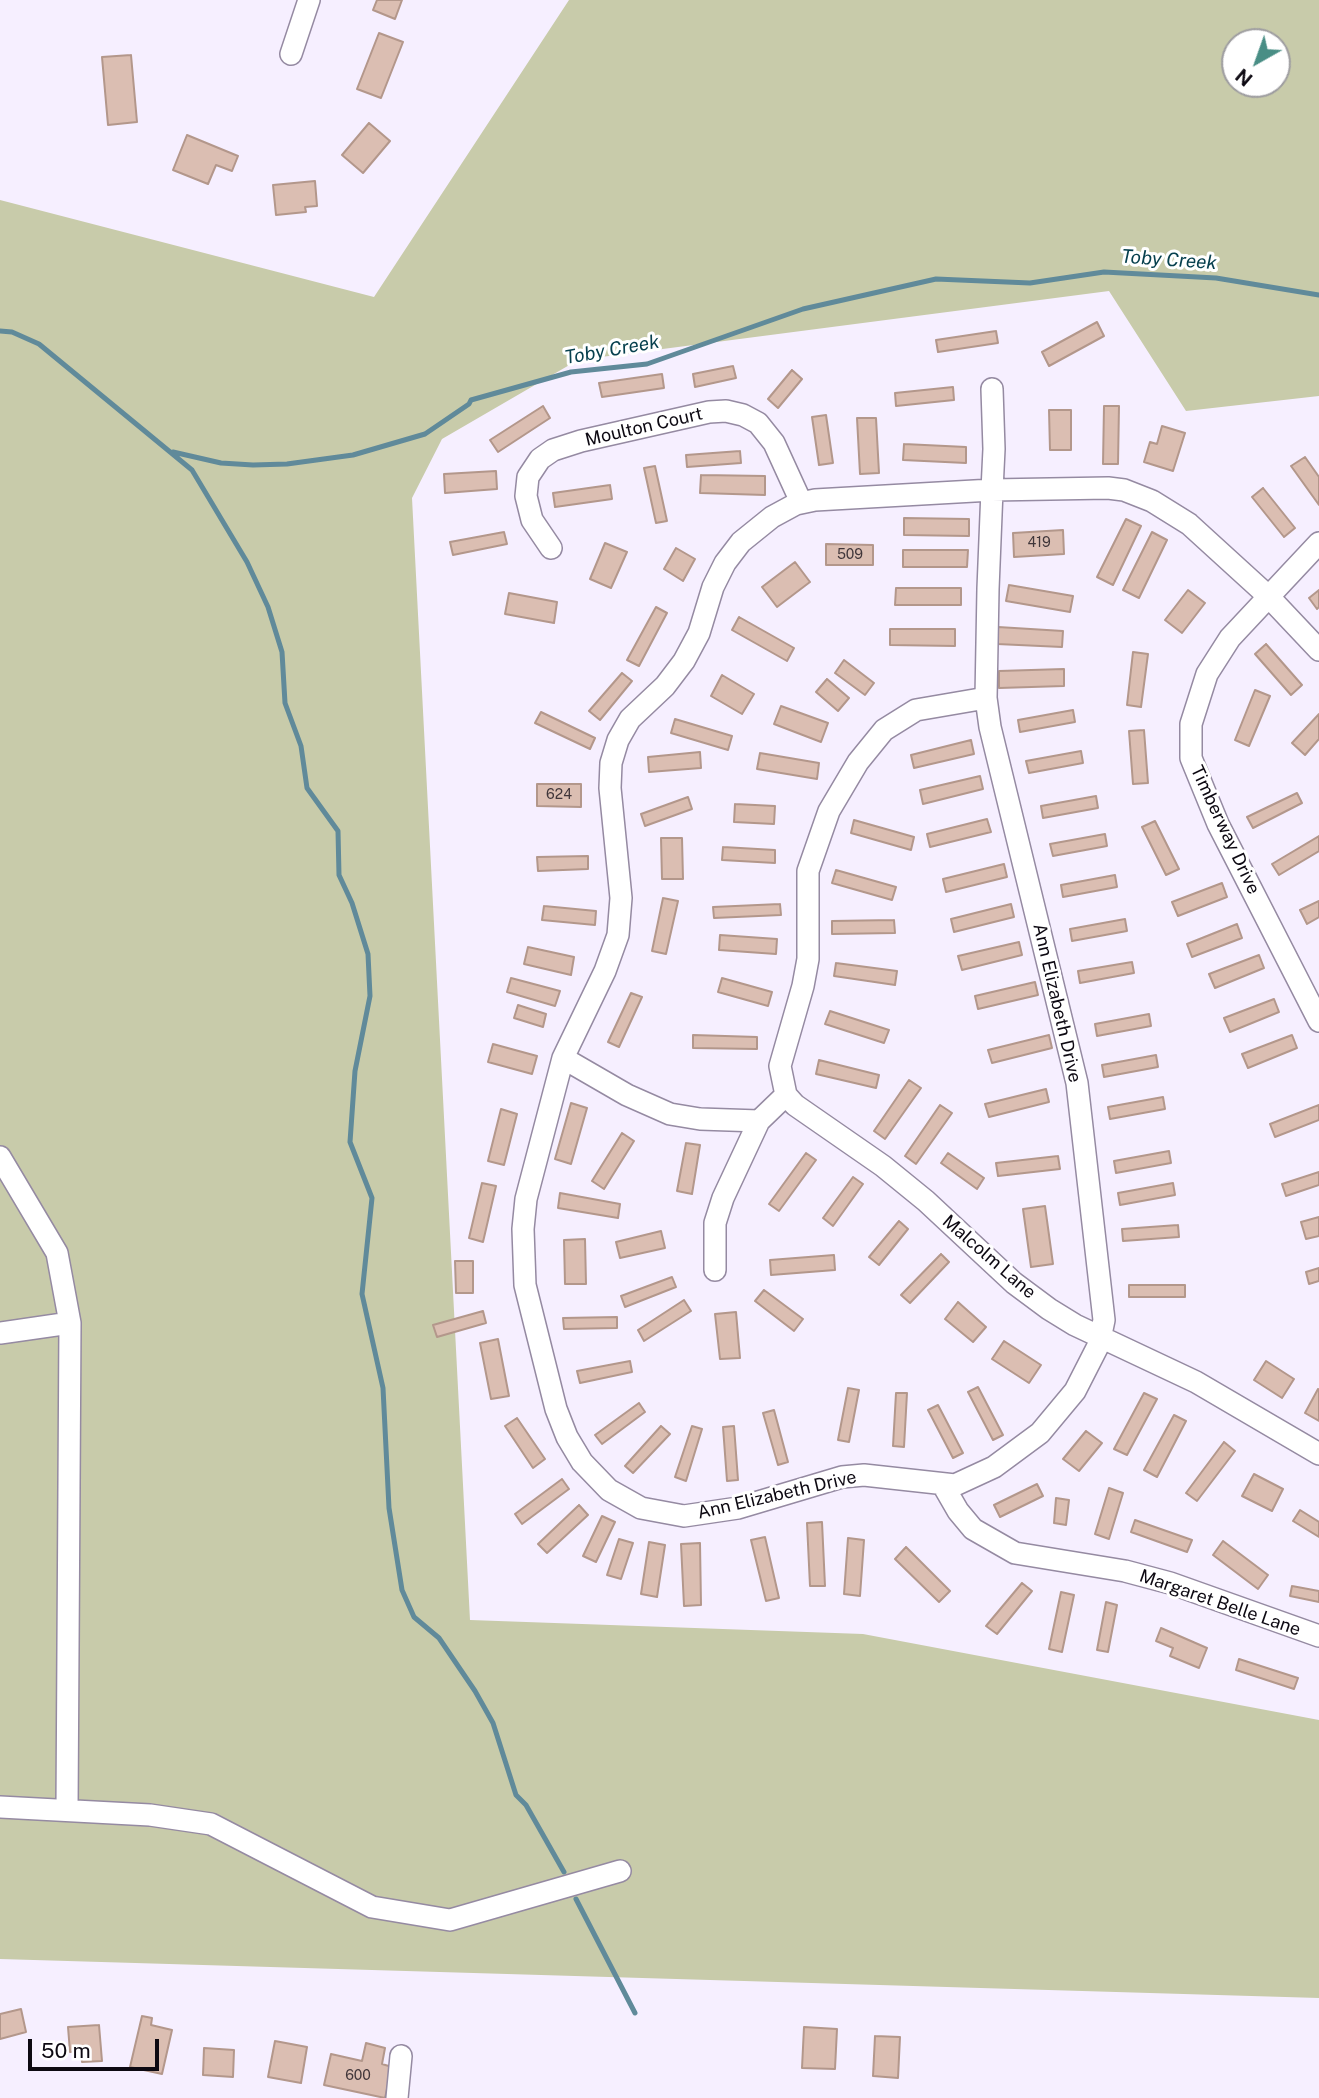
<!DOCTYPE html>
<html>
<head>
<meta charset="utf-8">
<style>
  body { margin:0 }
  #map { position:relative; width:1319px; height:2098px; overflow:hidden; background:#f6efff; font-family:"Public Sans",sans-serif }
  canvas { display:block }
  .north { position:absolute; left:1221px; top:28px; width:70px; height:70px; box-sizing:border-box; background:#fff; border:2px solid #9e9da0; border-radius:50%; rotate:220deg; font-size:19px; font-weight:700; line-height:28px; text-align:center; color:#0d0912 }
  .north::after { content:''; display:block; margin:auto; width:24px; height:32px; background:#498e85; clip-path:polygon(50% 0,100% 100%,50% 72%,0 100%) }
  .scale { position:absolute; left:28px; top:2039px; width:131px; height:32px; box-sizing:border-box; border:4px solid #0d0912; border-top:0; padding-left:9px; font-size:21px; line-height:24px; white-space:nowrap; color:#0d0912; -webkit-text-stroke:5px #fff; paint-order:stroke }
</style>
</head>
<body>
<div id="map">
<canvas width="1319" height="2098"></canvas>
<div class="north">N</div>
<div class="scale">50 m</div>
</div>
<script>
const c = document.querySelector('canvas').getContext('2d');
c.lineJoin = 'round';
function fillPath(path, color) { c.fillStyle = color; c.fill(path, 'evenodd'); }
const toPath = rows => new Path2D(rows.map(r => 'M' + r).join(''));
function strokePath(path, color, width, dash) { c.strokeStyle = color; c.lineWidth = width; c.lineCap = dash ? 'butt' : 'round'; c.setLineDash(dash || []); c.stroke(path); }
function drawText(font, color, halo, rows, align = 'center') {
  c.font = font + ' "Public Sans",sans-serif'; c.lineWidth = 6; c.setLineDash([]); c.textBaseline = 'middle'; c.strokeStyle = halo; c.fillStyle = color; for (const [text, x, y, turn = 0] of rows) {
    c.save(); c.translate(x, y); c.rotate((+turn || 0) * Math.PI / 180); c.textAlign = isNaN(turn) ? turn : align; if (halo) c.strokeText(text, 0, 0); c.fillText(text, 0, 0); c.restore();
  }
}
fillPath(toPath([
  [569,0,1319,0,1319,396,1186,411,1109,291,578,360,442,439,412,498,470,1620,863,1634,1319,1720,1319,1998,0,1959,0,200,374,297],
  [1235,42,1277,42,1277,84,1235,84]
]), '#c8cbaa');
strokePath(toPath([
  [0,331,12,332,39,344,192,470,247,562,268,607,282,652,285,703,301,746,307,788,338,831,339,875,352,903,368,954,370,996,355,1071,350,1142,372,1198,362,1294,383,1388,389,1508,402,1590,414,1617,439,1638,475,1691,493,1723,516,1795,526,1805,564,1872],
  [173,452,221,463,253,465,287,464,353,455,425,434,469,404,471,400,571,372,647,364,803,309,936,279,1030,283,1104,272,1216,278,1319,295],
  [576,1899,635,2013]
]), '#608a9a', 5);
const building = toPath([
  [377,0,402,0,395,19,373,10,377,0],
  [379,33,403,42,381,98,357,89,379,33],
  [131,55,137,122,108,125,102,57,131,55],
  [369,123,390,141,363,173,342,155,369,123],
  [187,135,238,156,232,171,216,165,208,184,173,170,187,135],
  [315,181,317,206,305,207,306,212,276,215,273,185,315,181],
  [1097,322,1104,336,1049,366,1042,352,1097,322],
  [996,331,998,343,938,352,936,340,996,331],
  [733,366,736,378,695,387,693,374,733,366],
  [792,370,802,379,778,408,768,399,792,370],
  [662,374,664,388,602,397,599,383,662,374],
  [953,387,954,400,896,406,895,393,953,387],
  [543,406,550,418,498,452,490,440,543,406],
  [1104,406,1119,406,1118,464,1103,464,1104,406],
  [1049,410,1071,410,1071,450,1050,450,1049,410],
  [826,415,833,463,819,465,812,417,826,415],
  [857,418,876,418,879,473,860,474,857,418],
  [1162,426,1185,433,1173,471,1144,462,1150,442,1157,444,1162,426],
  [904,444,966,447,966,463,903,460,904,444],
  [740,451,741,463,687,467,686,455,740,451],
  [1305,457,1319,477,1319,505,1291,466,1305,457],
  [655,466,667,521,656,523,644,468,655,466],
  [496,471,497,489,445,493,444,474,496,471],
  [701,475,765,476,765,495,700,493,701,475],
  [610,485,612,499,555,507,553,493,610,485],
  [1263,488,1295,528,1284,537,1252,497,1263,488],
  [904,518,969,519,969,536,904,535,904,518],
  [1126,519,1141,526,1113,585,1097,577,1126,519],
  [1063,530,1064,554,1014,557,1013,533,1063,530],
  [504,532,507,544,453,555,450,542,504,532],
  [1152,532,1167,540,1139,598,1123,590,1152,532],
  [605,543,627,552,611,588,590,579,605,543],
  [826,544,873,545,873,565,826,565,826,544],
  [676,548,695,559,683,581,664,569,676,548],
  [903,550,968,550,967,567,903,567,903,550],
  [795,562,810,582,777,607,762,587,795,562],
  [1009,585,1073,596,1070,612,1006,601,1009,585],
  [896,588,961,588,961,605,895,605,896,588],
  [1188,590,1205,603,1182,633,1165,620,1188,590],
  [1319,590,1319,607,1317,609,1309,598,1319,590],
  [509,593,557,602,554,623,505,614,509,593],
  [656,607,667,613,639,666,627,660,656,607],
  [739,617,794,648,787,661,732,630,739,617],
  [998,627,1063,631,1062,647,997,644,998,627],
  [890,629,955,629,955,646,890,645,890,629],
  [1266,644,1302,685,1291,695,1255,654,1266,644],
  [1133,652,1148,654,1141,707,1127,705,1133,652],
  [844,660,874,683,865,695,835,673,844,660],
  [1064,669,1064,686,999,688,999,671,1064,669],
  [622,673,632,681,600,720,589,711,622,673],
  [722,675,754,694,742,714,711,696,722,675],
  [827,679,849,698,838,711,816,692,827,679],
  [1255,690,1270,696,1249,746,1235,740,1255,690],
  [781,706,828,723,821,742,774,724,781,706],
  [1073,710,1075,722,1020,732,1018,720,1073,710],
  [541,712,595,738,590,749,535,723,541,712],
  [1319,714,1319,739,1305,755,1292,743,1319,714],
  [675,719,732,736,728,750,671,733,675,719],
  [1144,730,1148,783,1133,784,1129,731,1144,730],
  [971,740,974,754,914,768,911,755,971,740],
  [1081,751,1083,763,1029,773,1026,761,1081,751],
  [700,752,701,768,649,772,648,757,700,752],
  [760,753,819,763,817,779,757,769,760,753],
  [980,776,983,789,923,804,920,790,980,776],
  [537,784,581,784,581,807,537,806,537,784],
  [1297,793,1302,803,1253,828,1247,817,1297,793],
  [1096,796,1098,808,1043,818,1041,806,1096,796],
  [688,797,692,809,645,826,641,814,688,797],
  [735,804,775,806,774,824,734,822,735,804],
  [987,819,991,832,930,847,927,834,987,819],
  [854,820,914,837,911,850,851,833,854,820],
  [1155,821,1179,869,1166,875,1142,827,1155,821],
  [1105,834,1107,846,1053,856,1050,844,1105,834],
  [1319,836,1319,851,1279,875,1272,864,1319,836],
  [661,838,682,838,683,879,662,879,661,838],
  [723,847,775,850,775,863,722,860,723,847],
  [588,856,588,869,538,871,537,857,588,856],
  [1004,864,1007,877,946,892,943,879,1004,864],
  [836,870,896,887,892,900,832,883,836,870],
  [1115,875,1117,887,1063,897,1061,885,1115,875],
  [1222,883,1227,897,1178,916,1172,902,1222,883],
  [663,898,678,901,666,954,652,951,663,898],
  [1319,901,1319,917,1307,924,1300,910,1319,901],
  [780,904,781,915,714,918,713,907,780,904],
  [1011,904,1014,917,954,932,951,919,1011,904],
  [544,906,596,911,595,925,542,920,544,906],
  [1125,919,1127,931,1072,941,1070,929,1125,919],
  [894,920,895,933,832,934,832,921,894,920],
  [1237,924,1242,938,1192,957,1187,944,1237,924],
  [720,935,777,939,776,954,719,950,720,935],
  [1019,942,1022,955,962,970,958,956,1019,942],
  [528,947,574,957,571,975,524,964,528,947],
  [1259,955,1264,968,1215,988,1209,974,1259,955],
  [1132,962,1134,973,1080,983,1078,971,1132,962],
  [836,963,897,971,895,985,834,976,836,963],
  [511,978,560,991,555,1006,507,992,511,978],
  [722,978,772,992,768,1006,718,992,722,978],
  [1035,982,1038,995,978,1009,975,996,1035,982],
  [631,993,642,997,619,1047,608,1042,631,993],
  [1274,999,1279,1012,1230,1032,1224,1018,1274,999],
  [518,1005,546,1014,543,1027,514,1018,518,1005],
  [830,1011,889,1030,884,1043,825,1024,830,1011],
  [1149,1014,1151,1026,1097,1036,1095,1024,1149,1014],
  [693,1035,757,1037,757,1049,693,1048,693,1035],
  [1049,1035,1052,1048,992,1063,988,1050,1049,1035],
  [1292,1035,1297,1048,1248,1068,1242,1054,1292,1035],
  [493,1044,537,1056,532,1074,488,1062,493,1044],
  [1156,1055,1158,1067,1104,1077,1102,1065,1156,1055],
  [819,1060,879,1075,876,1088,816,1074,819,1060],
  [909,1080,921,1088,885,1139,874,1131,909,1080],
  [1046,1089,1049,1102,989,1117,985,1104,1046,1089],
  [1163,1097,1165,1109,1110,1119,1108,1107,1163,1097],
  [571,1103,587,1108,571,1164,555,1159,571,1103],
  [940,1105,952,1113,916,1164,905,1156,940,1105],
  [1319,1105,1319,1120,1275,1137,1270,1124,1319,1105],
  [501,1109,517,1114,504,1165,488,1161,501,1109],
  [622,1133,634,1141,604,1189,592,1181,622,1133],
  [686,1143,700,1145,692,1194,677,1191,686,1143],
  [1169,1151,1171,1163,1116,1173,1114,1161,1169,1151],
  [806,1153,816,1160,779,1211,769,1204,806,1153],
  [948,1153,984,1178,977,1189,941,1163,948,1153],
  [1058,1156,1060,1169,998,1176,996,1163,1058,1156],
  [1319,1172,1319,1185,1286,1196,1282,1184,1319,1172],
  [853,1177,863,1184,833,1226,823,1218,853,1177],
  [482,1183,496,1186,483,1242,469,1238,482,1183],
  [1173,1183,1175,1195,1120,1205,1118,1193,1173,1183],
  [560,1193,620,1204,618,1218,558,1208,560,1193],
  [1045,1206,1053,1264,1031,1267,1023,1209,1045,1206],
  [1319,1217,1319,1236,1306,1239,1301,1222,1319,1217],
  [899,1221,908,1229,879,1265,869,1257,899,1221],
  [1178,1225,1179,1237,1123,1241,1122,1229,1178,1225],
  [661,1231,665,1248,620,1258,616,1242,661,1231],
  [585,1239,586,1284,565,1284,564,1240,585,1239],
  [941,1254,949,1262,910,1303,901,1295,941,1254],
  [834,1255,835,1270,771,1275,770,1260,834,1255],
  [455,1261,473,1261,473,1293,456,1293,455,1261],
  [1319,1268,1319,1281,1309,1284,1306,1272,1319,1268],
  [672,1277,676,1287,625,1307,621,1296,672,1277],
  [1129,1285,1185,1285,1185,1297,1129,1297,1129,1285],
  [764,1290,803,1319,794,1331,755,1301,764,1290],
  [684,1300,691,1311,644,1341,638,1330,684,1300],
  [958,1302,986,1327,973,1342,945,1319,958,1302],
  [483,1311,486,1323,437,1337,433,1325,483,1311],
  [736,1312,740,1358,720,1359,715,1314,736,1312],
  [617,1317,617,1328,564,1329,563,1318,617,1317],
  [498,1339,509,1396,491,1399,480,1343,498,1339],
  [1004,1341,1041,1365,1029,1383,992,1359,1004,1341],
  [630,1361,632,1372,580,1383,577,1371,630,1361],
  [1266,1361,1294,1379,1282,1398,1254,1380,1266,1361],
  [978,1387,1003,1435,993,1440,968,1392,978,1387],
  [848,1388,859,1390,849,1442,838,1440,848,1388],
  [1318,1389,1319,1390,1319,1421,1305,1413,1318,1389],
  [896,1393,907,1393,904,1447,893,1446,896,1393],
  [1144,1393,1157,1399,1127,1455,1114,1449,1144,1393],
  [639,1403,645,1412,602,1444,595,1435,639,1403],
  [938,1405,963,1453,953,1458,928,1410,938,1405],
  [774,1410,788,1462,778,1465,763,1413,774,1410],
  [1174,1415,1186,1421,1157,1477,1144,1470,1174,1415],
  [517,1418,545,1459,533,1468,505,1426,517,1418],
  [661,1426,670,1434,633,1473,625,1466,661,1426],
  [692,1426,702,1429,686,1481,675,1477,692,1426],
  [734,1426,738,1480,727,1481,723,1427,734,1426],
  [1086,1431,1102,1443,1079,1471,1063,1459,1086,1431],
  [1224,1442,1235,1451,1197,1501,1186,1493,1224,1442],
  [1254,1474,1283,1489,1272,1511,1242,1496,1254,1474],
  [562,1479,569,1489,522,1524,515,1514,562,1479],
  [1037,1484,1043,1496,1000,1517,994,1505,1037,1484],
  [1109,1488,1123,1493,1109,1539,1095,1534,1109,1488],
  [1056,1498,1069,1500,1066,1525,1054,1523,1056,1498],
  [579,1505,588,1515,547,1553,538,1544,579,1505],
  [1300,1510,1319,1522,1319,1537,1293,1521,1300,1510],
  [602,1516,615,1522,596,1562,583,1556,602,1516],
  [1135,1520,1192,1540,1187,1552,1131,1532,1135,1520],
  [822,1522,825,1586,810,1586,807,1523,822,1522],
  [765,1537,779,1598,766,1601,751,1540,765,1537],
  [848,1538,864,1540,860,1596,844,1594,848,1538],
  [619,1539,633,1543,621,1579,607,1575,619,1539],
  [1223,1541,1268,1575,1258,1589,1213,1555,1223,1541],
  [649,1542,665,1545,657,1597,641,1594,649,1542],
  [700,1543,701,1605,684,1606,681,1544,700,1543],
  [906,1547,950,1591,939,1602,895,1559,906,1547],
  [1022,1583,1032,1591,997,1634,986,1626,1022,1583],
  [1292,1586,1319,1591,1319,1602,1290,1596,1292,1586],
  [1061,1592,1074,1595,1062,1652,1049,1649,1061,1592],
  [1106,1602,1117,1605,1108,1652,1097,1650,1106,1602],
  [1161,1628,1207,1648,1199,1668,1170,1656,1173,1648,1156,1641,1161,1628],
  [1239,1659,1298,1678,1294,1689,1236,1670,1239,1659],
  [21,2009,26,2032,0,2039,0,2014,21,2009],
  [142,2016,152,2018,151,2025,172,2030,162,2074,130,2067,142,2016],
  [99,2025,102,2061,82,2062,81,2051,70,2052,68,2027,99,2025],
  [804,2027,837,2029,835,2069,802,2068,804,2027],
  [875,2036,900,2037,898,2078,873,2076,875,2036],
  [275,2041,307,2047,301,2083,268,2077,275,2041],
  [366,2043,385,2048,382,2064,392,2067,385,2098,324,2085,331,2054,362,2061,366,2043],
  [204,2048,234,2050,233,2077,203,2075,204,2048]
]);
fillPath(building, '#dbbeb2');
strokePath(building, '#b3978b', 2);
const minor = toPath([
  [291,54,309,0],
  [992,389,994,449,992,490,988,589,986,698,990,727,1077,1083,1104,1320,1099,1344,1075,1391,1040,1433,994,1467,955,1485,864,1475,842,1477,738,1508,684,1516,641,1508,609,1490,582,1462,567,1437,556,1409,525,1285,523,1229,526,1199,563,1058,605,971,618,935,621,898,610,788,611,763,618,740,630,719,665,686,684,661,699,633,713,587,725,563,741,542,772,517,796,504,815,500,992,490,1108,488,1124,490,1152,501,1189,524,1268,596,1319,650],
  [1319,543,1230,638,1207,674,1191,724,1191,758,1218,824,1319,1021],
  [551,548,532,520,526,496,528,477,540,459,553,450,581,441,709,412,726,411,743,415,758,423,774,443,801,502],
  [986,698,916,710,884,730,858,762,829,811,808,871,808,959,803,986,780,1066,786,1095,795,1105,883,1166,926,1201,1014,1283,1049,1309,1075,1325,1196,1382,1319,1454],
  [563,1058,627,1095,670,1114,700,1119,759,1121],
  [0,1157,57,1253,70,1323,67,1809],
  [715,1270,715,1223,723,1198,759,1121,786,1095],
  [0,1333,70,1323],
  [943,1485,958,1511,973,1529,1015,1553,1125,1571,1170,1583,1319,1636],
  [0,1807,150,1815,211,1824,372,1907,450,1920,620,1871],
  [397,2098,401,2056]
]);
strokePath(minor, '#958aa2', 24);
strokePath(minor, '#fff', 21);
drawText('14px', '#40363a', null, [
  ["419",1039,543],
  ["509",850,555],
  ["624",559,795],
  ["600",358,2076]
]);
drawText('18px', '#0d0912', '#fff', [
  ["Moulton Court",644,427,-13],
  ["Timberway Drive",1225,830,65],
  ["Ann Elizabeth Drive",1057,1003,77],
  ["Malcolm Lane",989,1257,41],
  ["Ann Elizabeth Drive",777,1495,-13],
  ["Margaret Belle Lane",1220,1603,19]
]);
drawText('italic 19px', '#07404e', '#fff', [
  ["Toby Creek",1169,260,4],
  ["Toby Creek",612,350,-10]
]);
</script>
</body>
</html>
